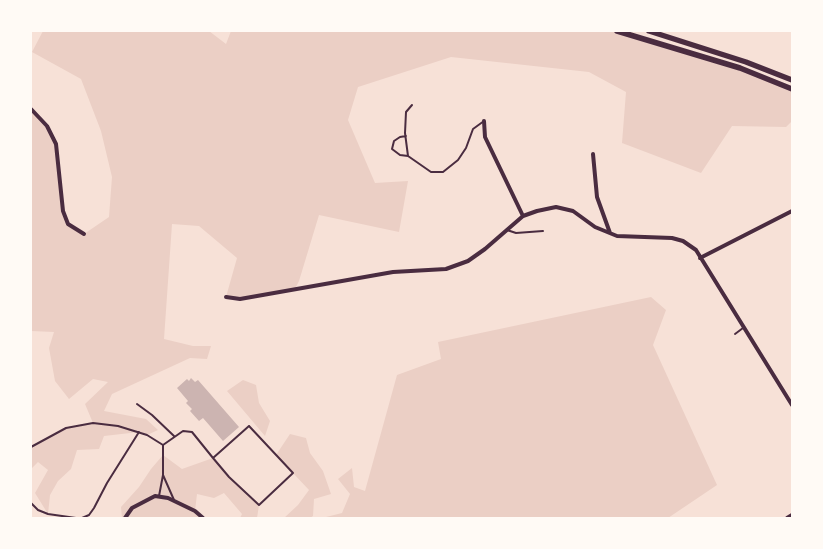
<!DOCTYPE html>
<html>
<head>
<meta charset="utf-8">
<style>
  body { margin:0 }
  #map { position:relative; width:823px; height:549px; overflow:hidden; background:#f7e1d7; font-family:Helvetica,sans-serif }
  canvas { display:block }
  .frame { position:absolute; inset:0; border:32px solid #fffaf5; pointer-events:none }
</style>
</head>
<body>
<div id="map">
<canvas width="823" height="549"></canvas>
<div class="frame"></div>
</div>
<script>
const c = document.querySelector('canvas').getContext('2d');
c.lineJoin = 'round';
function fillPath(path, color) { c.fillStyle = color; c.fill(path, 'evenodd'); }
const toPath = rows => new Path2D(rows.map(r => 'M' + r).join(''));
function strokePath(path, color, width, dash) { c.strokeStyle = color; c.lineWidth = width; c.lineCap = dash ? 'butt' : 'round'; c.setLineDash(dash || []); c.stroke(path); }
fillPath(toPath([
  [43,31,209,31,226,44,231,31,617,31,740,68,792,89,792,121,786,127,732,126,701,173,622,143,626,92,589,72,451,57,358,87,348,120,375,183,408,181,399,232,319,215,299,281,295,289,240,299,226,297,237,258,199,226,172,224,164,339,193,346,211,346,207,359,190,358,112,394,104,411,146,419,158,430,147,435,139,432,104,436,99,449,77,450,71,469,58,481,50,495,48,514,35,493,48,470,38,462,31,469,31,447,66,428,93,423,85,404,108,382,93,379,69,399,55,381,49,348,54,332,31,331,31,109,47,126,56,144,63,211,68,224,84,234,109,217,112,177,101,131,81,79,32,52],
  [651,297,666,310,653,345,717,485,668,518,322,518,342,513,350,494,338,479,352,468,354,487,365,491,397,375,441,359,438,342],
  [243,380,256,385,259,403,270,421,265,436,227,391],
  [290,434,306,438,310,453,323,471,331,494,314,499,313,516,310,518,284,518,298,505,309,490,276,455],
  [163,455,182,469,213,458,229,477,259,505,257,518,240,518,242,514,224,493,214,498,197,494,195,511,203,518,122,518,121,507,139,487,151,469]
]), '#ebcfc5');
fillPath(toPath([
  [191,378,195,382,198,380,239,427,223,441,203,418,199,421,190,411,192,409,186,403,188,401,177,388,187,379,189,381]
]), '#ccb4b1');
strokePath(toPath([
  [412,105,406,112,405,133,408,156,431,172,443,172,458,160,466,148,473,129,484,121],
  [406,136,400,137,394,141,392,149,400,155,408,156],
  [507,230,516,233,543,231],
  [735,334,743,328],
  [137,404,152,415,174,436],
  [249,426,293,473,259,505,229,477,213,458,249,426],
  [163,445,183,431,192,432,213,458],
  [31,447,66,428,93,423,118,426,147,435,163,445,163,475,159,496],
  [163,475,174,500],
  [31,503,38,510,48,514,76,518],
  [82,518,89,515,94,508,107,483,139,432]
]), '#4a2c40', 2);
strokePath(toPath([
  [31,109,47,126,56,144,63,211,68,224,84,234],
  [484,121,485,137,523,216],
  [593,154,597,197,610,233],
  [700,258,792,211],
  [226,297,240,299,393,272,446,269,468,261,485,249,523,216,537,211,556,207,573,211,595,227,617,236,672,238,683,241,696,250,792,405],
  [125,518,132,508,155,496,168,498,195,511,203,518],
  [787,518,792,515]
]), '#4a2c40', 4);
strokePath(toPath([
  [617,31,740,68,792,89],
  [649,31,746,62,792,80]
]), '#4a2c40', 5.5);
</script>
</body>
</html>
